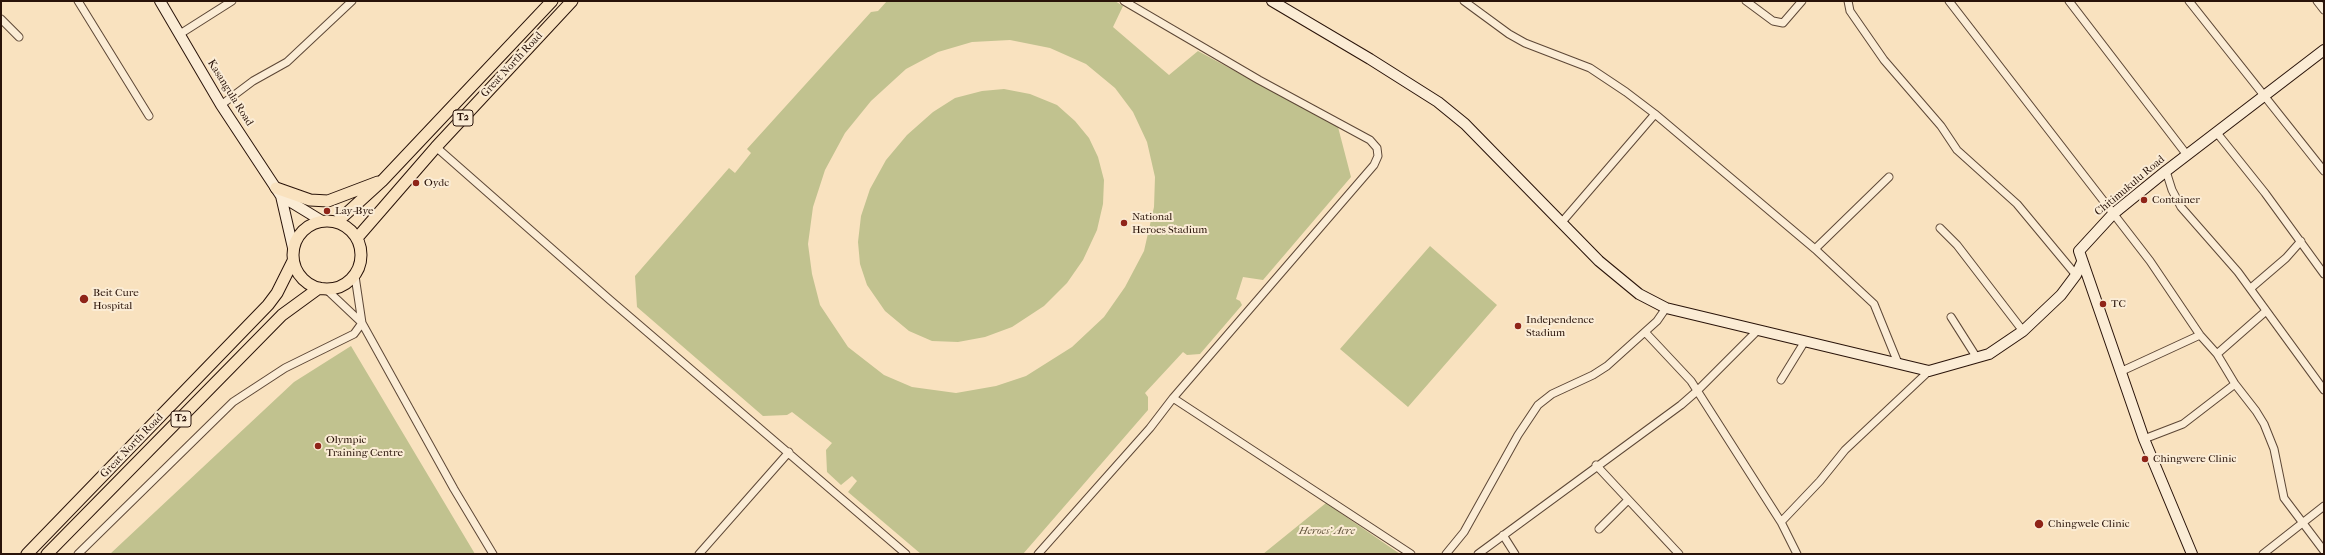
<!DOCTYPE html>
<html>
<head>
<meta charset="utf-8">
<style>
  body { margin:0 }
  #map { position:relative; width:2325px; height:555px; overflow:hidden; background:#f9e2bf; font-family:"IM FELL French Canon",serif }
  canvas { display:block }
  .frame { position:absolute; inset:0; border:2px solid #291309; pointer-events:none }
</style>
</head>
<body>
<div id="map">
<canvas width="2325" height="555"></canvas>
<div class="frame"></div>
</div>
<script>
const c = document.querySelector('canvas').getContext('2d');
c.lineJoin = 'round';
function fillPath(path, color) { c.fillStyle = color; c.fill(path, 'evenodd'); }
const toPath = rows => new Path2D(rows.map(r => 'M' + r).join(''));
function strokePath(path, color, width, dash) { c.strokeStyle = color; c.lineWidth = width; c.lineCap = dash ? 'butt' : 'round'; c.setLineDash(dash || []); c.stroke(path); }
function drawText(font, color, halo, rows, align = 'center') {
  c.font = font + ' "IM FELL French Canon",serif'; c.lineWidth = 4; c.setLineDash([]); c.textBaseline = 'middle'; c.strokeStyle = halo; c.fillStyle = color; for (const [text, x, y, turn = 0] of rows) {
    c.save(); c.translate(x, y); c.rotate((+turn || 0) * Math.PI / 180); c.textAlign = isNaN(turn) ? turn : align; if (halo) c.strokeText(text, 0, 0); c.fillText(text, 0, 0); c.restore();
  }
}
fillPath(toPath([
  [887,1,1115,1,1123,6,1113,27,1169,75,1198,51,1338,127,1351,177,1263,280,1243,277,1236,299,1240,301,1242,305,1200,354,1187,355,1183,352,1145,393,1148,397,1148,410,1023,554,921,554,848,492,857,481,852,476,841,485,827,472,826,450,832,443,792,412,787,415,763,416,637,307,635,276,729,168,735,173,751,153,747,149,871,12,878,11],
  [1010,40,1050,48,1086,64,1115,88,1133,112,1147,142,1155,177,1154,207,1144,251,1125,287,1104,317,1072,347,1026,376,996,386,956,393,912,387,884,375,848,347,820,305,812,274,808,244,813,207,825,170,845,133,871,101,906,69,938,52,972,42],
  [1004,89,1030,94,1057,105,1075,121,1089,138,1098,157,1104,180,1103,204,1097,230,1083,260,1067,283,1044,306,1012,327,985,337,958,342,932,341,909,331,885,311,867,285,860,264,858,242,861,216,870,189,886,160,907,135,933,112,955,98,982,91],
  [1430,246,1497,305,1408,407,1340,349],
  [351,346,475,554,110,554,294,382],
  [1326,503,1400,554,1263,554]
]), '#c1c28f');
const street = toPath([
  [78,1,149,116],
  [1464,1,1509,34,1525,43,1590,68,1626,92,1655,114,1815,249,1874,304,1898,363],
  [1746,1,1773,21,1783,23,1802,1],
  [1848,1,1850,11,1884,60,1941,126,1957,150,2017,204,2076,275],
  [1949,1,2150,261,2200,335,2217,354,2235,384,2256,411,2264,424,2274,449,2284,498,2324,551],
  [2069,1,2187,155],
  [2189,1,2324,171],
  [2317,1,2324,10],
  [1,19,19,37],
  [180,34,232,1],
  [221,105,253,81,287,62,352,1],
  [2217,133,2265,193,2324,274],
  [436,147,610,300,906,554],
  [2166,171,2172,190,2181,207,2238,272,2324,390],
  [1562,222,1655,114],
  [1940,228,1957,245,2023,331],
  [1815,249,1889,177],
  [2251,288,2286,258,2301,241],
  [326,289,362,323,454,489,493,554],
  [1951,317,1977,358],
  [1645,332,1691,381,1781,522,1797,554],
  [2217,354,2266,311],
  [2122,371,2200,335],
  [1781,380,1805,341],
  [1173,398,1411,554],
  [2144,439,2183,424,2235,384],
  [1596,465,1679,554],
  [1781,522,1820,481,1845,450,1929,371],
  [1599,529,1628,500],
  [1503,535,1515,554],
  [78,554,233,402,285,368,354,334,362,323,355,276],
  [699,554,789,452],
  [1038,554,1150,428,1173,398,1374,165,1378,156,1377,148,1370,140,1259,80,1124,1],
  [1446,554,1464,532,1518,435,1538,405,1552,394,1593,375,1607,366,1657,321,1666,308],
  [1478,554,1681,405,1697,391,1758,330],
  [2263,554,2324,506]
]);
const secondary = toPath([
  [160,1,221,105,281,196,322,221],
  [1272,1,1370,59,1438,102,1465,124,1599,261,1639,294,1666,308,1929,371,1989,354,2023,331,2061,295,2076,275,2082,262],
  [281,196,293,248],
  [2192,554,2144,439,2079,251,2113,214,2166,171,2324,50]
]);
const primary = toPath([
  [276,188,310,200,328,201,378,182],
  '293 255a34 34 0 1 1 68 0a34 34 0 1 1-68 0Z',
  [337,222,382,181,552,1],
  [357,238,436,147,572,1],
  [27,554,268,305,277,293,293,261],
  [47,554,282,315,319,288]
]);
strokePath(street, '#5d4736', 9);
strokePath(secondary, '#291309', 12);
strokePath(primary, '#291309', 13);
strokePath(street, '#fbecd5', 7);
strokePath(secondary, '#fbecd5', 10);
strokePath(primary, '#f9e2bf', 11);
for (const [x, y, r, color] of [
  [416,183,4,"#8f2418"],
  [2144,200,4,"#8f2418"],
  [327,211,4,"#8f2418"],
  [1124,223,4,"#8f2418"],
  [84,299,5,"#8f2418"],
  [2103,304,4,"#8f2418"],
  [1518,326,4,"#8f2418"],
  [318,446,4,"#8f2418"],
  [2145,459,4,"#8f2418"],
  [2039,524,5,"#8f2418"]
]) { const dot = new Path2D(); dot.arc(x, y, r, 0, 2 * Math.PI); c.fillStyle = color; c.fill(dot); strokePath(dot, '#fbecd5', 1.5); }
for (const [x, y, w] of [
  [463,118,20],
  [181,419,20]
]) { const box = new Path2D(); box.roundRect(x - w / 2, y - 8, w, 16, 3); c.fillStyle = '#fbecd5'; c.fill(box); strokePath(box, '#291309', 1); }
drawText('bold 10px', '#291309', null, [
  ["T2",463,118],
  ["T2",181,419]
]);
drawText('11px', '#291309', '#fbecd5', [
  ["Great North Road",512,65,-47],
  ["Kasangula Road",230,93,58],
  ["Chitimukulu Road",2130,186,-40],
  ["Great North Road",132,446,-46]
]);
drawText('11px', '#291309', '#fbecd5', [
  ["Oydc",424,183],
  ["Container",2152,200],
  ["Lay-Bye",335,211],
  ["National",1132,217],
  ["Heroes Stadium",1132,230],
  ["Beit Cure",93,293],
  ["Hospital",93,306],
  ["TC",2111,304],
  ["Independence",1526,320],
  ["Stadium",1526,333],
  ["Olympic",326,440],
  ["Training Centre",326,453],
  ["Chingwere Clinic",2153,459],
  ["Chingwele Clinic",2048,524]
], 'left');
drawText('italic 11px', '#5e5038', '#fbecd5', [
  ["Heroes' Acre",1327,531]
]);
</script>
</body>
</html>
